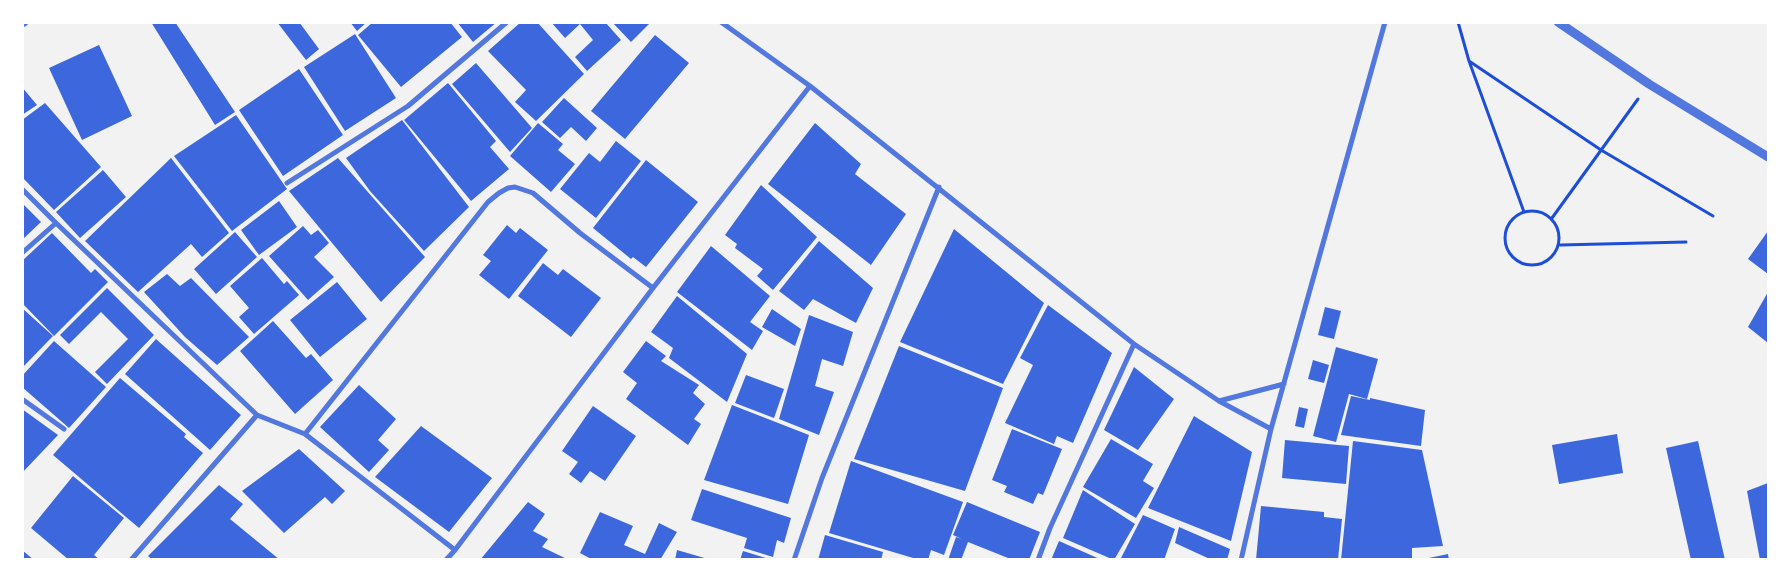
<!DOCTYPE html>
<html>
<head>
<meta charset="utf-8">
<style>
  body { margin:0 }
  #map { position:relative; width:1791px; height:582px; overflow:hidden; background:#f2f2f2; font-family:"PT Sans",sans-serif }
  canvas { display:block }
  .frame { position:absolute; inset:0; border:24px solid #fff; pointer-events:none }
</style>
</head>
<body>
<div id="map">
<canvas width="1791" height="582"></canvas>
<div class="frame"></div>
</div>
<script>
const c = document.querySelector('canvas').getContext('2d');
c.lineJoin = 'round';
function fillPath(path, color) { c.fillStyle = color; c.fill(path, 'evenodd'); }
const toPath = rows => new Path2D(rows.map(r => 'M' + r).join(''));
function strokePath(path, color, width, dash) { c.strokeStyle = color; c.lineWidth = width; c.lineCap = dash ? 'butt' : 'round'; c.setLineDash(dash || []); c.stroke(path); }
fillPath(toPath([
  [151,22,175,22,235,112,215,125],
  [277,22,299,22,319,49,306,60],
  [350,22,367,22,357,31],
  [373,22,450,22,462,37,401,87,358,35],
  [457,22,497,22,473,42],
  [521,22,537,22,584,74,536,121,515,102,526,90,488,51],
  [551,22,605,22,621,40,587,71,575,57,593,40,580,24,565,38],
  [612,22,651,22,631,42],
  [355,34,396,98,345,131,304,67],
  [655,35,689,63,625,139,591,111],
  [99,45,132,116,82,140,49,68],
  [476,63,532,128,510,152,452,84],
  [299,69,343,135,283,176,239,110],
  [448,83,496,141,490,147,509,169,471,201,404,120],
  [22,87,37,105,22,115],
  [564,98,597,128,586,141,571,127,560,138,542,122],
  [45,103,101,167,54,210,22,177,22,120],
  [236,115,287,189,232,231,174,156],
  [402,120,469,207,424,251,370,191,346,158],
  [538,123,563,144,558,150,575,164,551,192,510,156],
  [815,123,861,164,855,174,906,214,871,265,768,184],
  [616,141,641,161,596,218,560,189,589,153,600,162],
  [171,158,229,233,202,257,191,244,138,292,85,241],
  [338,158,425,257,381,302,289,191],
  [646,160,698,202,646,267,633,257,631,259,593,228],
  [103,170,126,197,80,238,56,212],
  [761,185,817,237,773,290,757,276,763,269,735,248,737,244,725,235],
  [279,201,297,227,259,255,241,230],
  [22,203,41,222,22,240],
  [507,225,516,233,520,228,548,250,509,299,479,275,491,261,483,255],
  [303,226,311,235,318,230,329,243,314,257,334,277,308,300,269,256],
  [954,229,1044,303,1003,384,900,342],
  [1768,231,1768,274,1748,259],
  [235,232,257,257,216,294,194,269],
  [52,233,91,273,95,269,108,282,54,336,22,303,22,261],
  [819,241,873,288,856,323,813,299,804,310,779,291],
  [711,246,770,296,750,322,763,331,752,350,677,292],
  [262,258,284,284,287,281,299,295,254,334,239,317,249,308,230,286],
  [543,263,558,275,563,269,601,298,571,337,518,296],
  [167,274,180,286,191,278,249,337,217,365,185,337,144,292],
  [337,282,367,319,320,357,290,320],
  [107,288,154,335,107,384,95,372,128,339,101,312,69,344,60,335],
  [1768,292,1768,343,1748,327],
  [677,296,747,354,727,402,669,358,673,348,651,332],
  [1048,305,1112,353,1073,443,1057,436,1054,444,1005,423,1033,365,1020,358],
  [1325,307,1341,311,1334,339,1318,335],
  [22,308,53,336,22,368],
  [772,309,801,329,795,346,762,327],
  [809,315,853,332,843,366,822,359,815,386,834,392,819,435,779,419],
  [273,321,306,358,311,354,333,380,295,414,240,351],
  [156,339,241,415,210,450,125,374],
  [54,341,106,387,69,428,22,387,22,376],
  [646,341,666,356,661,361,699,385,693,393,705,404,694,419,701,424,688,445,626,399,637,383,623,372],
  [899,346,1003,388,965,491,854,459],
  [1336,347,1378,359,1367,399,1349,394,1336,442,1313,436],
  [1313,360,1329,365,1324,383,1308,379],
  [1134,367,1174,399,1138,450,1104,430],
  [746,375,784,389,774,418,735,403],
  [120,378,186,434,184,437,203,453,139,528,53,455],
  [359,385,396,419,378,440,389,450,369,472,320,427],
  [1351,396,1370,400,1370,398,1425,410,1421,446,1341,435],
  [732,405,809,435,788,504,704,480],
  [593,406,636,436,605,481,590,471,581,483,569,474,578,462,562,451],
  [1299,407,1308,409,1304,428,1295,426],
  [22,409,58,435,22,473],
  [1194,416,1252,452,1231,541,1148,508],
  [421,426,492,478,449,532,375,477],
  [1012,429,1062,449,1043,495,1038,493,1033,504,1004,492,1007,486,992,480],
  [1617,434,1623,473,1559,484,1552,445],
  [1111,439,1153,464,1143,481,1154,488,1136,518,1083,487],
  [1285,440,1349,446,1346,484,1282,478],
  [1353,441,1422,450,1443,546,1412,548,1412,560,1341,560],
  [1698,441,1725,560,1691,560,1666,448],
  [299,449,345,491,332,504,325,497,284,533,242,491],
  [851,461,963,502,944,555,931,550,928,560,920,560,829,533],
  [73,476,124,518,94,555,100,560,69,560,31,528],
  [1768,483,1768,560,1760,560,1747,491],
  [219,485,243,504,230,519,280,560,153,560,148,556],
  [702,489,791,518,784,543,777,540,773,557,744,548,747,538,691,520],
  [1083,490,1135,524,1114,560,1063,538],
  [528,502,545,514,533,531,548,539,542,547,569,560,480,560],
  [967,502,1040,532,1029,560,1013,560,968,542,961,560,948,560,956,537,962,539,953,535],
  [1261,506,1324,512,1324,517,1342,519,1338,560,1256,560],
  [600,512,633,526,624,545,645,554,659,523,677,532,660,560,593,560,580,553],
  [1143,515,1175,529,1164,560,1120,560],
  [1179,527,1230,549,1227,560,1212,560,1175,543],
  [825,535,883,552,881,560,818,560],
  [1059,541,1102,560,1051,560],
  [22,550,34,560,22,560],
  [677,550,708,559,708,560,675,560],
  [743,551,769,559,769,560,740,560],
  [1448,554,1449,560,1425,560,1424,559]
]), '#3d67dc');
strokePath(toPath([
  [1458,22,1469,61,1524,212],
  [1469,61,1601,150,1713,216],
  '1505 238a27 27 0 1 1 54 0a27 27 0 1 1-54 0Z',
  [1552,218,1638,99],
  [1560,245,1686,242]
]), '#1d4ed8', 3);
strokePath(toPath([
  [721,22,810,86,1134,344,1219,401,1271,429],
  [287,183,408,106,507,22],
  [22,189,56,223,257,415],
  [22,253,56,223],
  [22,399,64,429],
  [1219,401,1284,384],
  [305,434,488,202,499,193,508,188,515,187,533,193,580,233,653,288],
  [131,560,257,415,305,434,455,550],
  [446,560,455,550,653,288,810,86],
  [794,560,822,478,939,187],
  [1038,560,1050,528,1134,344],
  [1241,560,1271,429,1385,22]
]), '#5277de', 5);
strokePath(toPath([
  [1558,22,1649,84,1768,157],
  [22,23,24,22]
]), '#5277de', 9);
</script>
</body>
</html>
